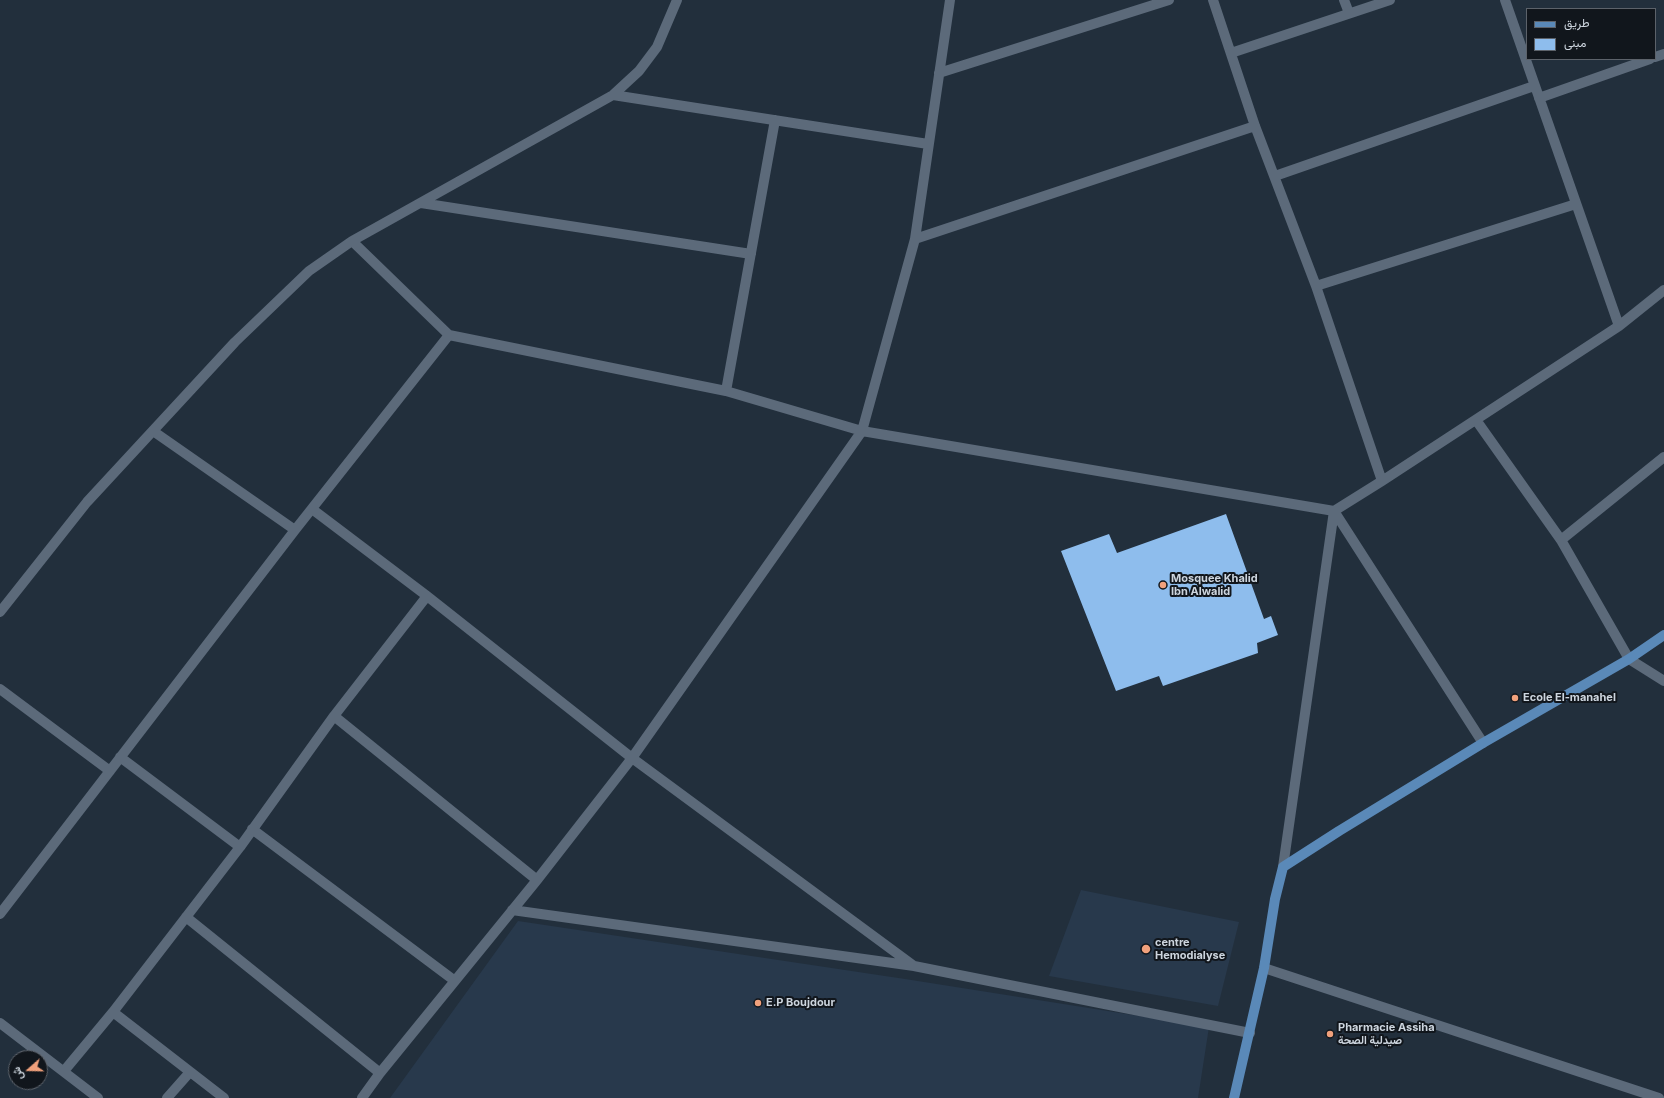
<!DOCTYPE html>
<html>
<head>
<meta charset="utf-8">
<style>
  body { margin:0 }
  #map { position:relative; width:1664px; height:1098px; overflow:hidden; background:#222f3c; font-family:Inter,Vazirmatn,sans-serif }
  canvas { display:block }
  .legend { position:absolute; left:1526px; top:8px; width:130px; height:52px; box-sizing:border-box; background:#11161c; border:1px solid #5c626a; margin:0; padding:5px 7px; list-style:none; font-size:12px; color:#cdd5de }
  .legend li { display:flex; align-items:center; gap:8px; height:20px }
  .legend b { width:20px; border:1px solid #5c626a }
  .north { position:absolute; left:8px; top:1050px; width:40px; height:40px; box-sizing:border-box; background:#11161c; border:1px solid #5c626a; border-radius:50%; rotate:250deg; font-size:11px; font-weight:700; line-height:16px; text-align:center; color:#cdd5de }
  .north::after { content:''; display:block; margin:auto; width:14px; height:18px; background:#f1a17c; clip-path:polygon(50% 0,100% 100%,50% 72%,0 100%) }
</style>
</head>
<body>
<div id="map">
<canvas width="1664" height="1098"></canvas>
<ul class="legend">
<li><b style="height:5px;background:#5a89b8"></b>طريق</li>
<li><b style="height:11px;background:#8ebded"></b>مبنى</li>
</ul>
<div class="north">ش</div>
</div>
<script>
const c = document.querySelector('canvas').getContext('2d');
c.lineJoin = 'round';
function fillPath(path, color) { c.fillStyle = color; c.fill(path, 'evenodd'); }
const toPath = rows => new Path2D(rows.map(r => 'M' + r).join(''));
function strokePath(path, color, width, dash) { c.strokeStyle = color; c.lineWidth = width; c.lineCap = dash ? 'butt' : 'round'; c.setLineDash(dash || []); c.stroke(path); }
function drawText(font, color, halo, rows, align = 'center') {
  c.font = font + ' Inter,Vazirmatn,sans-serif'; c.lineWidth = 4; c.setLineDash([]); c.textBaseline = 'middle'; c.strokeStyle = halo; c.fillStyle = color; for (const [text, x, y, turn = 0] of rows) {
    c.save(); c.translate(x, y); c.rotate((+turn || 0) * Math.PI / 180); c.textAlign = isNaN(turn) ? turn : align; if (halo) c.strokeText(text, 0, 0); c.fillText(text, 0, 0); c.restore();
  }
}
fillPath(toPath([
  [1081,890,1239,922,1218,1006,1049,976],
  [518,921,905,979,1209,1027,1198,1098,390,1098]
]), '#28394c');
fillPath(toPath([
  [1226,514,1264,619,1271,616,1278,635,1257,643,1258,653,1163,686,1159,676,1116,691,1061,551,1109,534,1117,553]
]), '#8ebded');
strokePath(toPath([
  [1213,0,1255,126,1316,286,1382,481],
  [1344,0,1349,13],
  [1505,0,1619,326],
  [1231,53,1390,0],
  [1655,57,1664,54],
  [939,73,1169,0],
  [613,95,928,144],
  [1539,98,1650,59],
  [1275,176,1534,86],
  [421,203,751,254],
  [915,239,1255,126],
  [352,241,449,335,726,391,862,431,1334,511,1483,743],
  [1316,286,1576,204],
  [726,391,775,120],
  [1476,420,1561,540,1629,659,1664,681],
  [153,431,295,530],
  [312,509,427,596,632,758,914,966],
  [1561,540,1664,457],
  [0,612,87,502,235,342,309,271,352,241,613,95,639,71,657,47,677,0],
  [0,689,110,771],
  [334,716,537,880],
  [120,757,240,847],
  [252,829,455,981],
  [1283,867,1334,511,1382,481,1619,326,1664,290],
  [512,910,914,966,1250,1033],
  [0,914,295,530,449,335],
  [186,917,380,1073],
  [1264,968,1659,1098],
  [113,1012,224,1098],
  [0,1023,98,1098],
  [64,1071,113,1012,240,847,334,716,427,596],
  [167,1098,190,1072],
  [362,1098,380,1073,537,880,632,758,862,431,915,239,950,0]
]), '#5c6a7a', 10);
strokePath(toPath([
  [1234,1098,1264,968,1275,899,1283,867,1339,831,1483,743,1629,659,1664,635]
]), '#5a89b8', 10);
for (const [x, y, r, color] of [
  [1163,585,4,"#f1a17c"],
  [1515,698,4,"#f1a17c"],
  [1146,949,5,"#f1a17c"],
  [758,1003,4,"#f1a17c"],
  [1330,1034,4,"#f1a17c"]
]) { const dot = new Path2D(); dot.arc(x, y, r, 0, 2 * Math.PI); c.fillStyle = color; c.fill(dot); strokePath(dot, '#11161c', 1.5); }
drawText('bold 11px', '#cdd5de', '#11161c', [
  ["Mosquee Khalid",1171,579],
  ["Ibn Alwalid",1171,592],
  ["Ecole El-manahel",1523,698],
  ["centre",1155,943],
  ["Hemodialyse",1155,956],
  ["E.P Boujdour",766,1003],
  ["Pharmacie Assiha",1338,1028],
  ["صيدلية الصحة",1338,1041]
], 'left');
</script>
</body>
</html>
